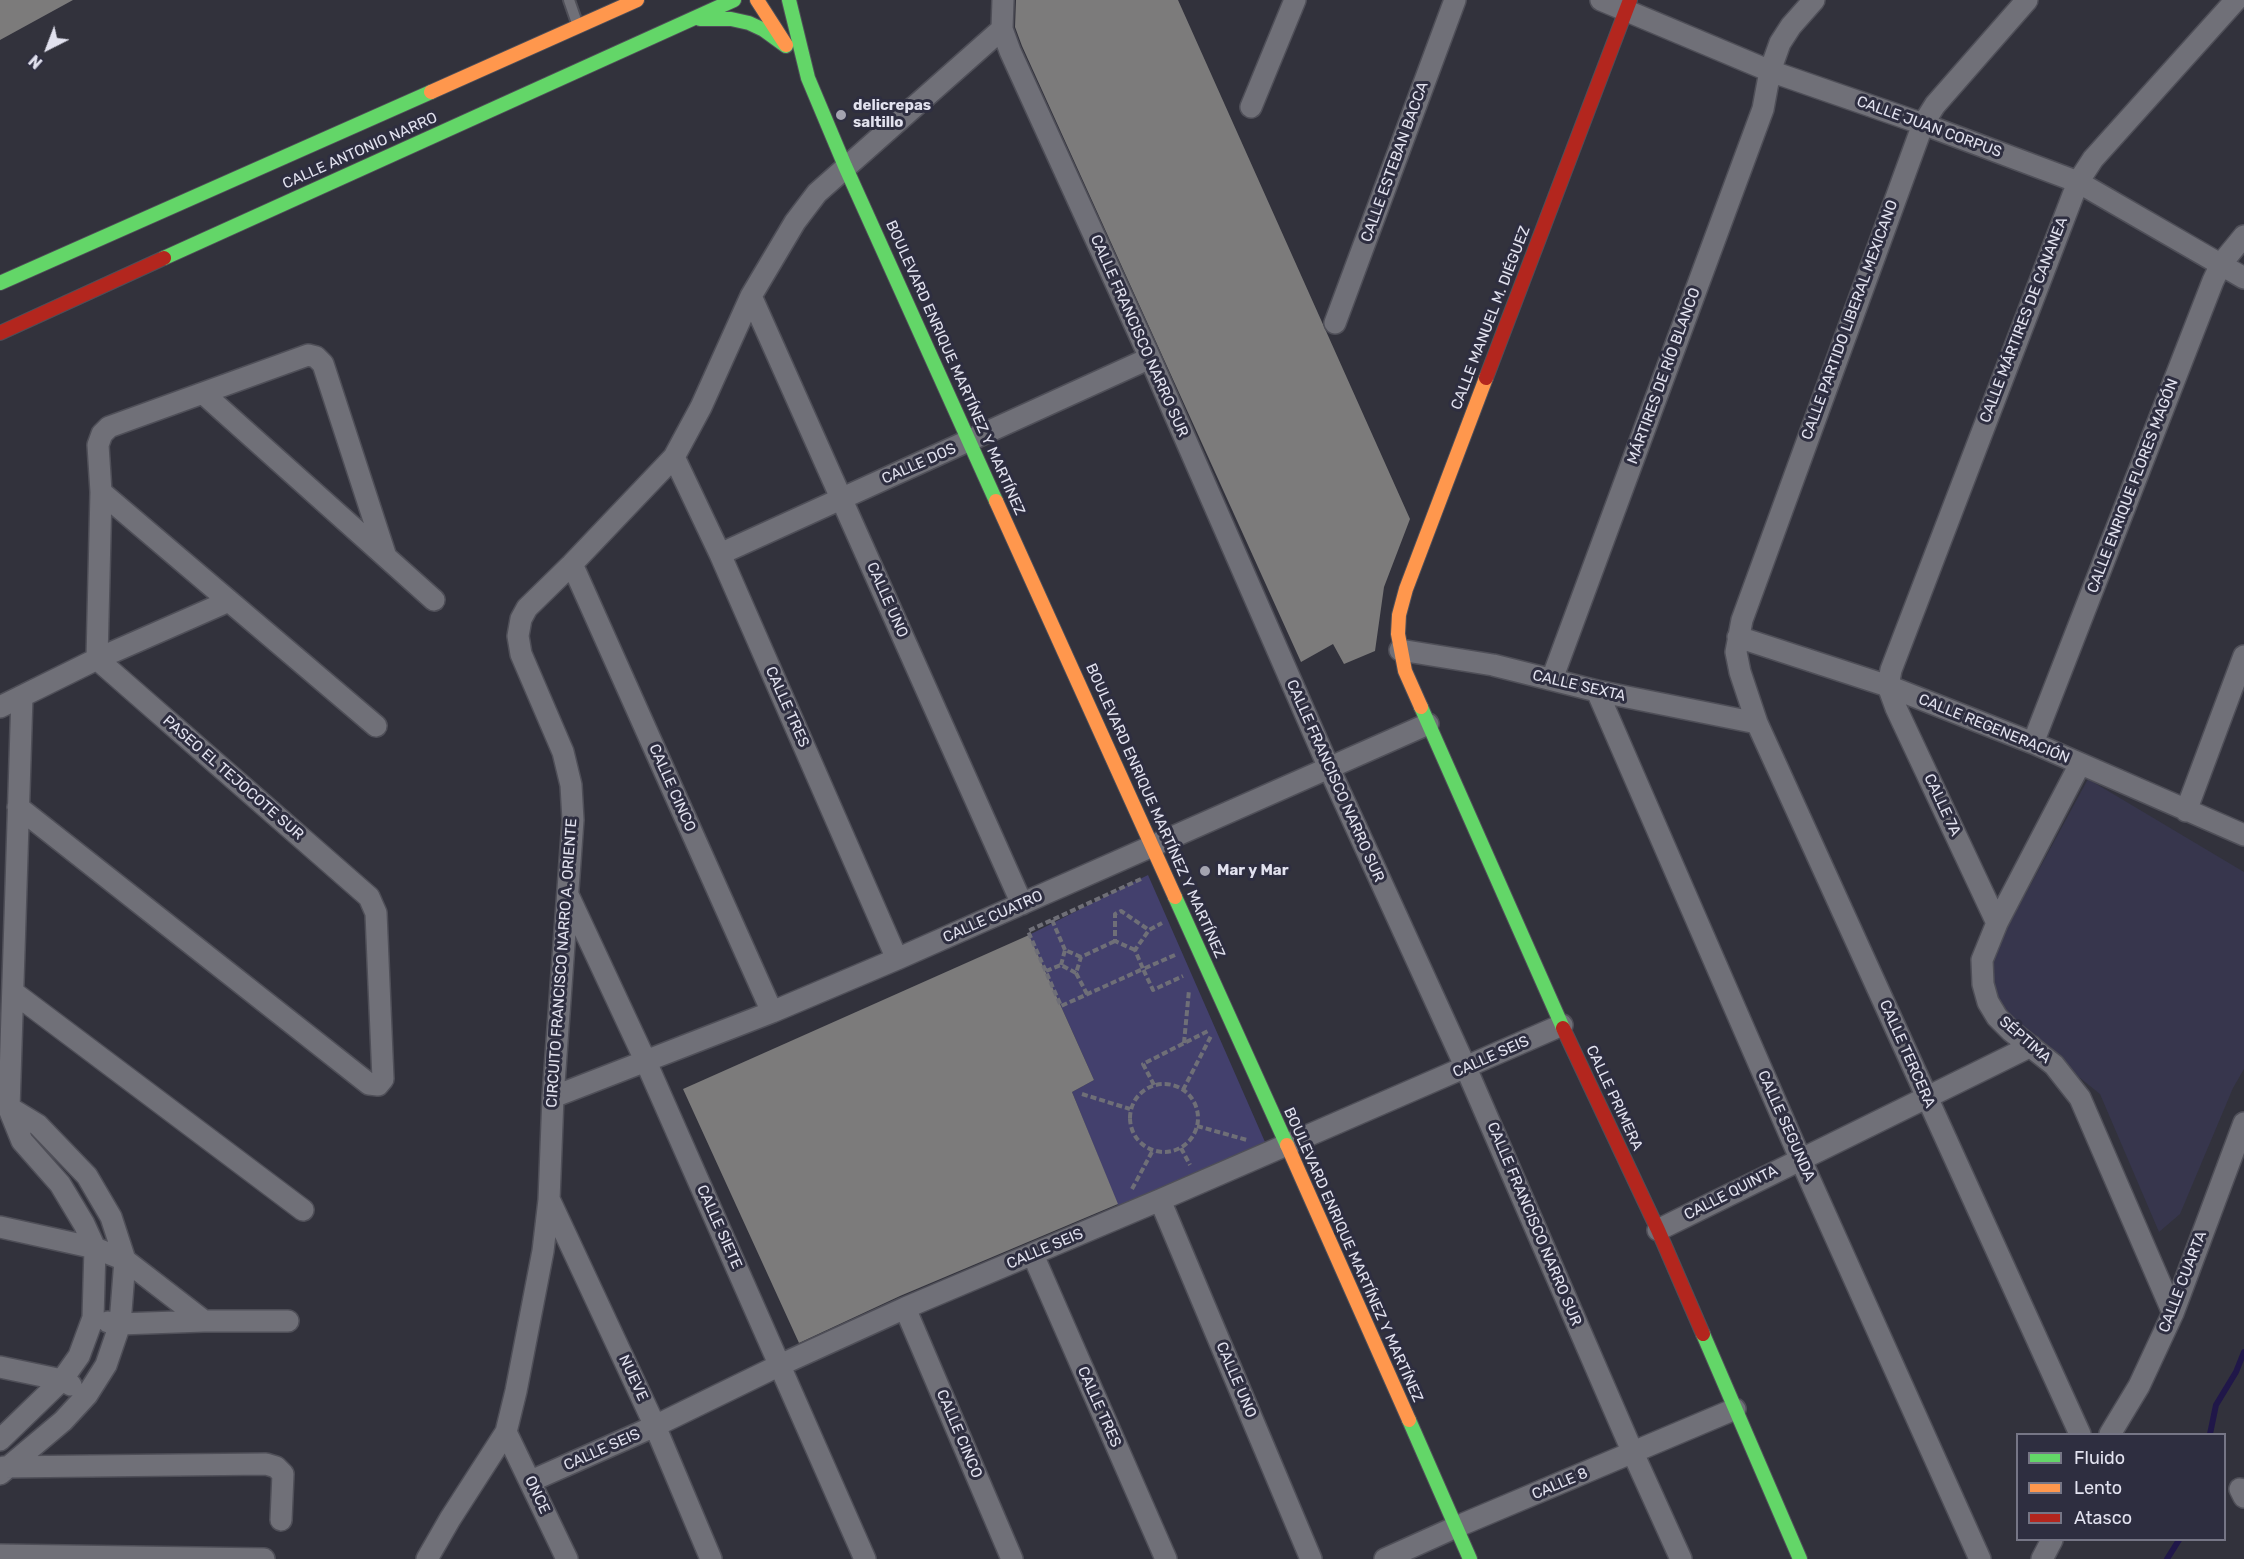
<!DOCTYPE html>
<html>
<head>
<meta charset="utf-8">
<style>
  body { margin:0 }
  #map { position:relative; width:2244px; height:1559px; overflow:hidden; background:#32323c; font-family:Rubik,sans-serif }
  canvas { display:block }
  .legend { position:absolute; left:2016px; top:1433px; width:210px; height:108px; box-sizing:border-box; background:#2e2e40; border:2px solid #767686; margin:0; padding:8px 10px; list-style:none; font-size:18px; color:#e2e2ef }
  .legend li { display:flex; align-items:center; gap:12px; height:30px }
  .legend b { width:30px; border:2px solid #767686 }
  .north { position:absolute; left:18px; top:18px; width:60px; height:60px; -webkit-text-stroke:4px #2e2e40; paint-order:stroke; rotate:222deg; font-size:16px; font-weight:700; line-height:24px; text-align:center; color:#e2e2ef }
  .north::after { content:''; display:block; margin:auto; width:21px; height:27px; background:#e2e2ef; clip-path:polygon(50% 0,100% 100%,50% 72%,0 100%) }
</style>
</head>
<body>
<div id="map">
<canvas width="2244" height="1559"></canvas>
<ul class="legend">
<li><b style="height:8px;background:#63d668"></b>Fluido</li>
<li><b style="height:8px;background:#ff974d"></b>Lento</li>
<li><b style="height:8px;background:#b3261e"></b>Atasco</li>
</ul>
<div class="north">N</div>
</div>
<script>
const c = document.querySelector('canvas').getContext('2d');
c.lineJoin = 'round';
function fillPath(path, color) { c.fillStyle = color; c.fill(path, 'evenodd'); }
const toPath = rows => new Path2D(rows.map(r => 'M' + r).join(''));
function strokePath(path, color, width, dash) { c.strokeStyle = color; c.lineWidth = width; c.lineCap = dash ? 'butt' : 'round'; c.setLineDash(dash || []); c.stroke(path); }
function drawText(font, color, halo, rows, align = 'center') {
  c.font = font + ' Rubik,sans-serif'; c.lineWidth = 6; c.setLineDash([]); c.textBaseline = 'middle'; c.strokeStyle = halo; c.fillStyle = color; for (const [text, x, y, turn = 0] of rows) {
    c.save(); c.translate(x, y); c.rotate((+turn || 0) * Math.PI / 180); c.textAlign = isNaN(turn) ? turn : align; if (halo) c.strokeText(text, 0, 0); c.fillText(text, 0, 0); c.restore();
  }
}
fillPath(toPath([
  [2088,779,2244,872,2244,1069,2233,1088,2180,1214,2159,1232,2100,1094,2009,1021,1985,969]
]), '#37364d');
fillPath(toPath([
  [1148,875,1265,1142,1119,1208,1072,1092,1094,1080,1029,935]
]), '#43406d');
strokePath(toPath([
  [2210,1434,2216,1405,2236,1372,2244,1352],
  [2167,1559,2179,1540]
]), '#201749', 6);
fillPath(toPath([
  [0,0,73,0,0,40],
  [1016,0,1178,0,1410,519,1384,587,1375,651,1344,664,1333,644,1301,662,1022,46,1015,27],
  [1029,935,1094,1080,1072,1092,1118,1204,900,1296,799,1343,683,1089]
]), '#7c7b7b');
const lane = toPath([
  [569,0,577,23]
]);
const street = toPath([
  [1003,0,1002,29,1010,51,1150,358,1329,768,1466,1068,1633,1453,1681,1559],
  [1601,0,1770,71,1923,124,2078,182,2244,278],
  [2027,0,1935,105,1923,124,1742,620,1736,652,1740,672,1757,723,2080,1434],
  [1251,107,1295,0],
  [751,296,1022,904],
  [1335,323,1455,0],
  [204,394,434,600],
  [674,457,720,554,897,959],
  [101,492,376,726],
  [720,554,1150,358],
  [572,564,772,1012],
  [1738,637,1888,686,2033,743,2244,835],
  [1400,650,1493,665,1597,691,1757,723],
  [1552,679,1763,109,1770,71,1780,43,1791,26,1814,0],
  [1597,691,1800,1158,1980,1559],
  [0,707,97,659,229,601],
  [2033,743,2213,281,2221,264,2244,236],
  [2080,764,1997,923,1982,960,1983,984,1988,1002,1997,1017,2011,1031,2054,1065,2080,1098,2173,1313],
  [18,807,369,1084,378,1085,383,1079,376,913,369,897,97,659,101,492,98,445,102,434,109,427,308,355,316,357,323,364,386,557],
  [2186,811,2244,656],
  [569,897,646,1062,865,1559],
  [1997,923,1896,708,1888,686,1891,670,2078,182,2093,159,2236,0],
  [13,992,303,1210],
  [553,1097,772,1012,897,959,1428,724],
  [1160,1200,1311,1559],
  [550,1201,655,1426,711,1559],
  [0,1227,95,1248,125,1260,204,1321],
  [1658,1230,2031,1046],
  [1033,1255,1166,1559],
  [905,1308,1012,1559],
  [108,1322,120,1324,204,1321,288,1321],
  [0,1367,62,1380,71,1385],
  [506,1432,567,1559],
  [2110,1434,2139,1386,2173,1313,2244,1123],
  [0,1440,62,1380,79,1356,93,1318,95,1248,84,1224,60,1184,22,1141,9,1109,22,696],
  [4,1467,266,1464,276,1467,283,1474,281,1520],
  [0,1474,63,1421,87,1395,106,1365,120,1324,125,1260,111,1217,87,1176,38,1125,5,1105],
  [531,1481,655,1426,780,1365,905,1308,1160,1200,1562,1025],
  [2240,1489,2244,1497],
  [0,1555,264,1559],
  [427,1559,450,1519,506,1432,516,1391,543,1251,549,1200,553,1097,573,820,571,785,563,752,521,654,518,636,521,619,527,608,572,564,674,457,701,407,751,296,795,222,817,193,1002,29],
  [1385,1559,1456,1527,1735,1409],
  [2042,1559,2052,1540]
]);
const fast = toPath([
  [789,0,808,78,845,166,996,501],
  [700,19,731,19,749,23,764,30,786,46],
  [164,258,734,0],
  [0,283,431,92],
  [1421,707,1563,1028],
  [1175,897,1287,1145],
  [1703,1334,1800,1559],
  [1409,1420,1470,1559]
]);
const slow = toPath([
  [757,0,786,45],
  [431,92,637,0],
  [996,501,1175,897],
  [1421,707,1405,671,1398,634,1399,615,1406,589,1486,378],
  [1287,1145,1409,1420]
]);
const jam = toPath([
  [0,333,164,258],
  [1486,378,1630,0],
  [1563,1028,1658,1230,1703,1334]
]);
strokePath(lane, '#4f4f58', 14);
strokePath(street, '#4f4f58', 24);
strokePath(fast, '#4f4f58', 16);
strokePath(slow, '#4f4f58', 16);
strokePath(jam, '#4f4f58', 16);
strokePath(toPath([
  [1141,879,1028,931,1061,1006,1143,969,1135,950,1149,930,1162,923],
  [1052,920,1065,950],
  [1135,950,1115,941,1115,914,1121,911,1149,930],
  [1175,955,1143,969,1153,990,1183,976],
  [1061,965,1065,950,1081,957],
  [1046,971,1061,965,1076,973,1081,957,1115,941],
  [1076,973,1087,994],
  [1184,1043,1189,990],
  '1130 1118a34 34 0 1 1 68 0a34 34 0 1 1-68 0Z',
  [1154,1085,1143,1064,1210,1030],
  [1183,1090,1211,1036],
  [1082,1094,1130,1109],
  [1197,1126,1247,1140],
  [1181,1148,1190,1165],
  [1132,1189,1153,1150]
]), '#6f6f77', 4, [6, 3]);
strokePath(lane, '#707078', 10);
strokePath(street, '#707078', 21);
strokePath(fast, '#63d668', 14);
strokePath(slow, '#ff974d', 14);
strokePath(jam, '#b3261e', 14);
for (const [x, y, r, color] of [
  [841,115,6,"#a4a4b0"],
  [1205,871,6,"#a4a4b0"]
]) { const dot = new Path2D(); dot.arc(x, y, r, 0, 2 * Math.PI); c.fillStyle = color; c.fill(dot); strokePath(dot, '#2e2e40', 2); }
drawText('bold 15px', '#e2e2ef', '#2e2e40', [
  ["delicrepas",853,106],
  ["saltillo",853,123],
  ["Mar y Mar",1217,871]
], 'left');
drawText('15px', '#e2e2ef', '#2e2e40', [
  ["CALLE JUAN CORPUS",1929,127,20],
  ["CALLE ANTONIO NARRO",360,151,-24],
  ["CALLE ESTEBAN BACCA",1395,162,-70],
  ["CALLE MANUEL M. DIÉGUEZ",1491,318,-69],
  ["CALLE PARTIDO LIBERAL MEXICANO",1850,320,-70],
  ["CALLE MÁRTIRES DE CANANEA",2024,320,-69],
  ["CALLE FRANCISCO NARRO SUR",1139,336,66],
  ["BOULEVARD ENRIQUE MARTÍNEZ Y MARTÍNEZ",955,368,66],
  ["MÁRTIRES DE RÍO BLANCO",1664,376,-70],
  ["CALLE DOS",919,464,-24],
  ["CALLE ENRIQUE FLORES MAGÓN",2133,486,-69],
  ["CALLE UNO",887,600,66],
  ["CALLE SEXTA",1579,686,13],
  ["CALLE TRES",787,707,66],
  ["CALLE REGENERACIÓN",1994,729,22],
  ["PASEO EL TEJOCOTE SUR",233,778,41],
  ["CALLE FRANCISCO NARRO SUR",1335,781,66],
  ["CALLE CINCO",672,788,66],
  ["CALLE 7A",1942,805,65],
  ["BOULEVARD ENRIQUE MARTÍNEZ Y MARTÍNEZ",1155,811,66],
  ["CALLE CUATRO",993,917,-24],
  ["CIRCUITO FRANCISCO NARRO A. ORIENTE",562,963,-86],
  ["SÉPTIMA",2025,1040,41],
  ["CALLE TERCERA",1907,1054,66],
  ["CALLE SEIS",1491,1057,-24],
  ["CALLE PRIMERA",1614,1098,65],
  ["CALLE SEGUNDA",1786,1126,66],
  ["CALLE QUINTA",1731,1193,-27],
  ["CALLE FRANCISCO NARRO SUR",1534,1224,67],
  ["CALLE SIETE",719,1227,66],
  ["CALLE SEIS",1045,1249,-23],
  ["BOULEVARD ENRIQUE MARTÍNEZ Y MARTÍNEZ",1353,1255,66],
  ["CALLE CUARTA",2183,1282,-69],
  ["NUEVE",633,1378,65],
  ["CALLE UNO",1236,1380,67],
  ["CALLE TRES",1099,1407,66],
  ["CALLE CINCO",959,1434,67],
  ["CALLE SEIS",602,1450,-24],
  ["CALLE 8",1560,1484,-23],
  ["ONCE",537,1495,65]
]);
</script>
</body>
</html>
